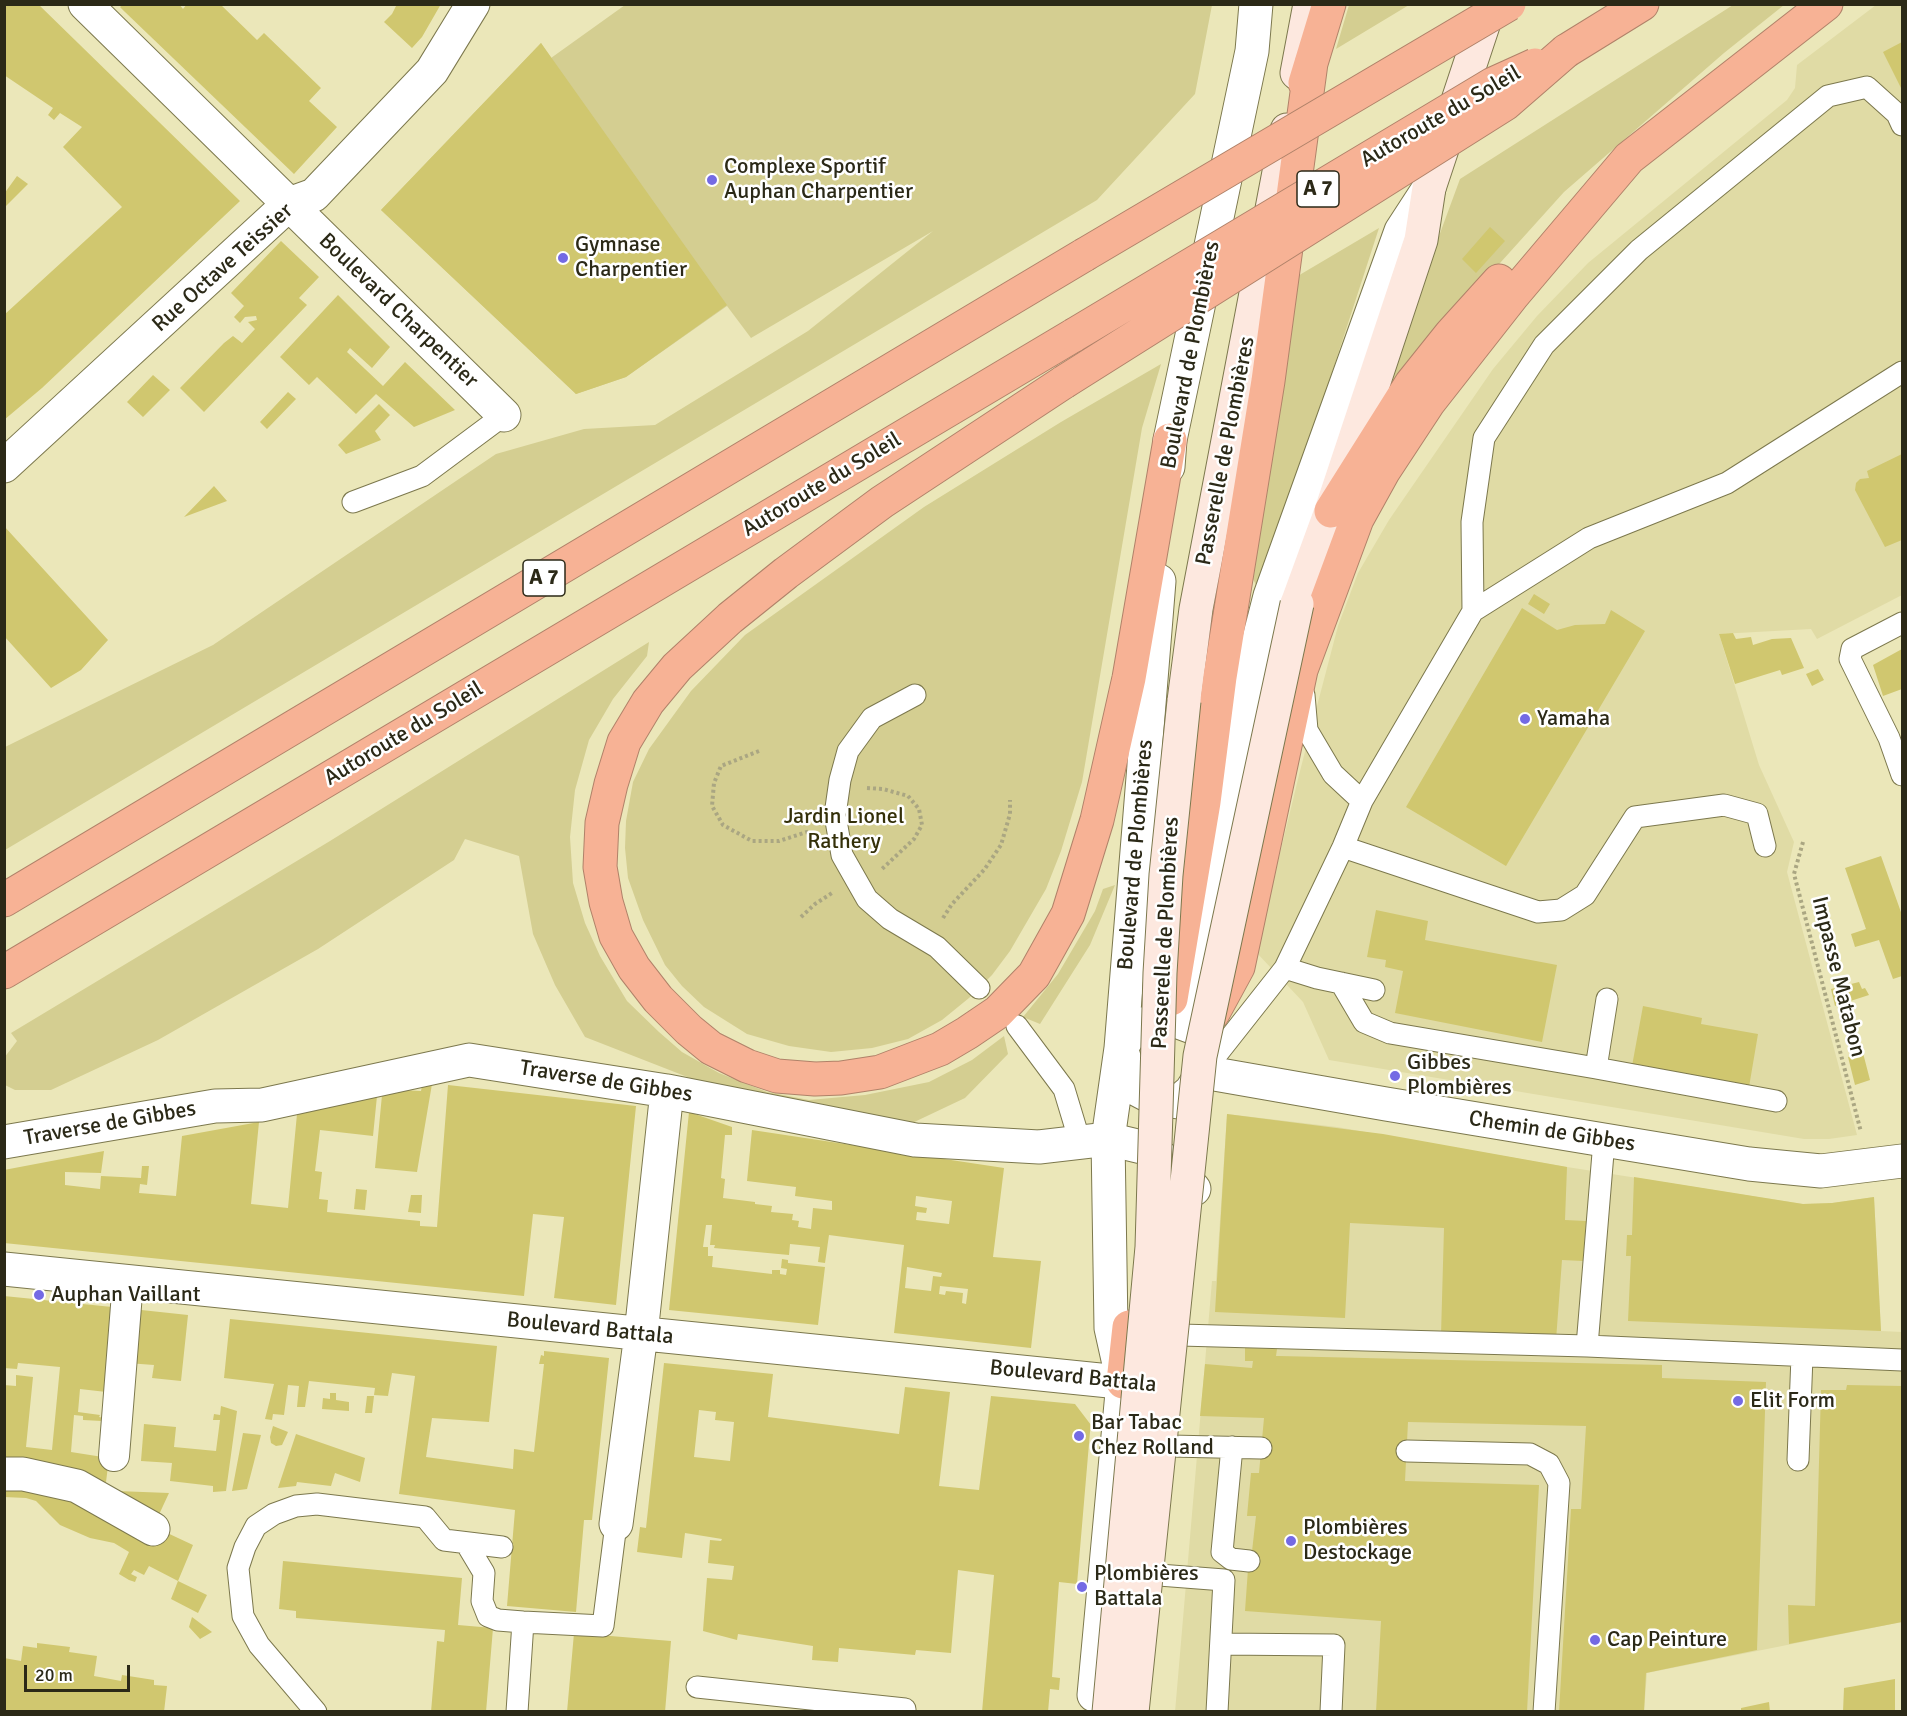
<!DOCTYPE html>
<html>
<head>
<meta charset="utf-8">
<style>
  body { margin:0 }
  #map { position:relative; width:1907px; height:1716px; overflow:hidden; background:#ebe7b9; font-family:Signika,sans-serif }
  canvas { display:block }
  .frame { position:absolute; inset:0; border:6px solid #2b2917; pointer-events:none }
  .scale { position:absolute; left:24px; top:1665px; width:106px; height:27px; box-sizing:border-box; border:3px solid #2b2917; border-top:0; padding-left:8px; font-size:18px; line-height:21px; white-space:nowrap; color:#2b2917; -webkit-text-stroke:4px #fff; paint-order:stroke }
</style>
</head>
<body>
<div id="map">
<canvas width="1907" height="1716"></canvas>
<div class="frame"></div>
<div class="scale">20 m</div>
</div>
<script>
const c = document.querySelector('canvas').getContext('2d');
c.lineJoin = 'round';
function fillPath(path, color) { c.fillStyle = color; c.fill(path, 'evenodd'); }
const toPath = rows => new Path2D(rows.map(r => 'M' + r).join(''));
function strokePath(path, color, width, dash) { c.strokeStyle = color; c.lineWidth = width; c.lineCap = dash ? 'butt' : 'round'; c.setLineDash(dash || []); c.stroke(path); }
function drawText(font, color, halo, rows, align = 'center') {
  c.font = font + ' Signika,sans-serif'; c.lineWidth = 5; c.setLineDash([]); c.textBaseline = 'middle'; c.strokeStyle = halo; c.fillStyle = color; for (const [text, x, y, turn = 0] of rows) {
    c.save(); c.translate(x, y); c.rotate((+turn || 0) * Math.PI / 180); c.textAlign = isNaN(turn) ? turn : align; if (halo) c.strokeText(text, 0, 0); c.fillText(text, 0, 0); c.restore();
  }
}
fillPath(toPath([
  [1876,5,1902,5,1902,595,1817,639,1811,629,1719,634,1759,765,1794,842,1787,872,1857,1135,1829,1139,1804,1139,1329,1060,1303,1002,1256,952,1300,771,1338,626,1358,573,1389,520,1493,369,1537,316,1588,263,1787,100,1795,88,1797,65],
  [1227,1114,1337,1127,1567,1167,1803,1204,1832,1203,1874,1197,1881,1331,1902,1332,1902,1622,1647,1673,1644,1711,1175,1712,1212,1281,1216,1281]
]), '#e0dba5');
fillPath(toPath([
  [625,5,1212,5,1195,94,1097,200,5,850,5,747,213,645,496,454,584,429,655,425,808,331,933,231,751,338,727,306,626,377,576,394,381,210,541,43,551,58],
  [1349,5,1349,4,1409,5,1336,49],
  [1733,5,1784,5,1724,53,1564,192,1437,333,1387,396,1382,391,1460,179],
  [1379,228,1315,425,1257,587,1253,579,1291,280],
  [1161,364,1142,428,1082,782,1061,851,1046,889,1010,951,992,975,969,998,942,1020,908,1039,872,1048,831,1052,789,1046,747,1034,704,1007,682,986,665,965,643,920,628,878,625,848,626,821,633,782,649,749,691,691,745,635,924,507,1061,422],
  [649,642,647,656,613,699,589,740,575,790,570,837,573,883,585,923,600,956,627,1001,659,1032,682,1052,719,1073,767,1092,809,1100,865,1095,929,1082,972,1060,1004,1036,1008,1054,965,1098,908,1125,713,1087,585,1037,555,985,533,934,519,856,465,839,454,860,318,949,158,1040,51,1090,15,1090,5,1085,4,1058,17,1041,11,1033,330,841],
  [1115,885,1090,945,1040,1024,1023,1017,1058,974,1095,911,1103,889]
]), '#d4ce91');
fillPath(toPath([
  [4,4,38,4,240,201,42,388,4,420,4,315,122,207,63,147,82,127,60,113,54,120,48,115,53,108,4,75],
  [123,4,179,4,183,9,187,4,220,4,257,40,264,33,321,88,309,101,337,127,294,174,125,12,120,7],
  [397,4,441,4,422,37,412,48,384,22,392,14],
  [1902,42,1902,90,1883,52],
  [541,43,727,305,626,377,576,394,381,210],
  [17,176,28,184,4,208,4,194],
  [1490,227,1505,241,1476,273,1462,259],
  [281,241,319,277,299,298,307,305,204,412,180,388,224,343,233,336,242,343,255,329,248,322,257,320,256,316,245,317,240,323,234,317,244,306,231,293],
  [338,295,390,347,372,368,350,348,347,352,383,386,405,362,455,410,414,427,376,394,356,414,317,377,309,385,280,357],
  [153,375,170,390,143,417,127,402],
  [288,392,296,399,267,429,260,422],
  [379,404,390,415,375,431,381,440,346,454,338,445],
  [1902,454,1902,540,1885,547,1855,490,1856,483,1860,479,1869,478,1867,471],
  [214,486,227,501,184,517],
  [4,526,108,640,81,670,51,688,4,636],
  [1534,594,1550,604,1544,614,1528,604],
  [1522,608,1557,630,1575,625,1605,624,1611,610,1645,631,1506,866,1406,807],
  [1733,633,1736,639,1751,637,1753,645,1772,639,1791,638,1804,668,1782,675,1780,670,1735,684,1719,634],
  [1902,649,1902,689,1883,696,1873,665],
  [1818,669,1824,680,1812,686,1806,674],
  [1881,856,1902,915,1902,976,1893,979,1879,940,1855,947,1851,934,1866,929,1845,868],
  [1376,910,1428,921,1425,940,1557,965,1542,1042,1395,1013,1403,971,1385,967,1386,960,1367,957],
  [1859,982,1862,989,1865,988,1869,995,1835,1006,1831,989],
  [1643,1006,1702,1018,1701,1024,1758,1034,1749,1087,1632,1066],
  [1863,1053,1870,1080,1855,1085,1848,1057],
  [432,1084,417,1172,375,1168,382,1095,401,1090,421,1091,422,1086],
  [448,1085,636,1106,616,1305,554,1298,564,1217,533,1214,524,1296,4,1243,4,1170,104,1151,101,1173,65,1172,65,1185,100,1189,101,1176,141,1178,142,1166,149,1166,147,1185,140,1184,139,1193,176,1196,182,1136,259,1122,251,1204,288,1208,297,1114,377,1096,373,1136,320,1130,315,1171,322,1172,319,1199,328,1200,327,1212,420,1221,420,1226,437,1227],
  [689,1112,732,1127,732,1135,725,1135,721,1178,725,1179,723,1198,755,1202,755,1204,772,1206,771,1212,793,1214,792,1220,799,1221,798,1227,811,1229,813,1208,832,1210,832,1201,795,1196,796,1187,747,1181,752,1130,1004,1168,993,1257,1041,1261,1031,1348,894,1333,904,1245,829,1235,825,1263,818,1262,820,1247,790,1244,789,1255,714,1248,715,1245,710,1245,712,1225,706,1225,703,1247,708,1247,708,1256,713,1256,712,1267,772,1274,772,1270,780,1270,780,1274,786,1275,787,1269,781,1268,782,1259,788,1260,788,1263,825,1267,818,1325,669,1310],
  [916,1196,952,1201,949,1224,916,1220,917,1212,926,1213,927,1208,915,1206],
  [907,1267,942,1273,941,1277,933,1276,931,1291,905,1288],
  [940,1286,968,1289,966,1304,962,1303,963,1293,946,1291,945,1295,939,1294],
  [1227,1114,1383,1134,1567,1167,1565,1220,1586,1221,1583,1261,1562,1260,1556,1340,1441,1335,1444,1228,1350,1223,1345,1318,1215,1312],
  [1634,1177,1803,1204,1832,1203,1874,1197,1881,1331,1628,1321,1631,1256,1626,1256,1627,1235,1632,1235],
  [356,1189,367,1190,365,1210,354,1209],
  [411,1195,422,1195,421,1213,408,1212],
  [4,1296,122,1308,115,1393,80,1389,78,1412,100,1415,99,1417,104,1418,110,1444,100,1443,102,1421,83,1420,83,1416,74,1415,71,1452,109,1458,106,1482,50,1475,4,1466,4,1385,16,1386,16,1375,33,1377,26,1447,52,1450,60,1367,18,1363,17,1369,4,1368],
  [132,1309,188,1315,181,1381,152,1378,154,1365,127,1363],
  [230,1319,497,1346,489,1422,432,1418,426,1457,513,1469,514,1449,534,1452,544,1364,539,1364,541,1355,544,1356,544,1351,609,1358,592,1520,584,1520,576,1612,507,1606,515,1510,399,1494,415,1376,392,1373,388,1396,374,1395,375,1388,309,1381,305,1407,297,1407,299,1386,288,1385,284,1415,273,1414,272,1420,265,1419,274,1384,224,1378],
  [1245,1348,1277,1349,1276,1356,1279,1356,1662,1365,1662,1378,1766,1382,1757,1650,1646,1673,1644,1712,1559,1712,1571,1509,1581,1509,1586,1426,1408,1422,1405,1481,1539,1485,1527,1712,1376,1712,1381,1621,1245,1611,1248,1569,1250,1569,1256,1516,1247,1516,1251,1473,1259,1473,1264,1418,1200,1416,1205,1364,1252,1368,1253,1361,1245,1361],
  [664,1363,773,1374,768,1417,899,1434,905,1387,950,1392,939,1486,979,1490,991,1396,1075,1404,1091,1425,1090,1432,1077,1584,1059,1582,1052,1677,1060,1678,1059,1690,1050,1689,1048,1712,982,1712,994,1575,958,1570,951,1653,916,1650,915,1655,839,1648,838,1662,812,1660,813,1646,738,1634,737,1640,703,1631,707,1578,732,1580,734,1566,708,1563,710,1540,721,1541,722,1539,685,1533,682,1558,637,1552,640,1527,646,1528],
  [699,1410,716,1412,715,1420,734,1422,730,1461,694,1457],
  [1847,1385,1902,1386,1902,1622,1789,1644,1788,1605,1815,1606,1821,1390,1846,1390],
  [330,1393,336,1393,336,1400,349,1402,349,1411,322,1409,323,1398,330,1399],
  [367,1396,374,1396,372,1413,365,1413],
  [221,1406,237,1411,226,1491,213,1492,213,1486,170,1481,172,1463,141,1461,144,1424,176,1427,174,1447,216,1451,220,1420,213,1420,214,1414,220,1415],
  [273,1426,288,1432,282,1445,276,1446,271,1443,270,1437],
  [243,1433,261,1435,247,1489,232,1491],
  [296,1434,365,1458,360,1482,335,1473,331,1486,297,1482,296,1486,278,1488],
  [4,1483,12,1483,163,1531,193,1545,178,1581,207,1595,198,1613,171,1599,178,1581,149,1566,144,1575,134,1570,131,1574,137,1577,135,1582,129,1580,119,1574,129,1552,114,1543,90,1538,60,1525,36,1501,26,1498,4,1497],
  [117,1491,169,1493,156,1521],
  [283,1561,462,1578,458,1625,493,1628,486,1712,431,1712,437,1641,444,1642,445,1630,296,1618,296,1611,279,1609],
  [192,1617,212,1632,200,1639,189,1627],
  [574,1633,671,1641,665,1712,567,1712],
  [37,1643,70,1647,69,1652,97,1656,94,1676,121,1681,122,1675,154,1680,154,1685,167,1686,164,1712,4,1712,4,1658,21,1661,23,1646,37,1648],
  [1895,1679,1895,1712,1843,1712,1844,1688],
  [1769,1702,1770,1712,1741,1712,1741,1708]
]), '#d0c76f');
const service = toPath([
  [353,502,422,476,504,415],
  [1473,611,1472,522,1484,438,1544,345,1639,250,1828,96,1867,87,1897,114,1902,125],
  [1902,623,1852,649,1850,659,1889,738,1902,775],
  [915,695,872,718,848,751,840,780,835,815,842,855,867,899,890,919,937,947,979,988],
  [1304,695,1307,730,1333,774,1362,801],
  [1343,847,1538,912,1561,910,1585,895,1635,817,1724,805,1757,814,1765,846],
  [1285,968,1317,978,1374,990],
  [1341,983,1364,1022,1390,1033,1596,1068,1607,999],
  [1017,1026,1064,1089,1080,1142],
  [1596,1068,1776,1101],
  [1203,1072,1285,968,1343,847,1362,801,1473,611,1589,538,1727,483,1902,372],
  [1180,1335,1587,1346,1902,1360],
  [1587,1346,1604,1141],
  [1170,1446,1261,1448],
  [1232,1447,1222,1552,1231,1559,1249,1561],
  [1407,1451,1530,1454,1549,1464,1559,1483,1544,1712],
  [1798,1460,1802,1356],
  [466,1543,484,1573,482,1601,488,1616,498,1620,523,1622,603,1626,616,1524],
  [1159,1575,1224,1580,1217,1712],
  [1221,1644,1334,1645,1331,1712],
  [697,1687,905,1709,905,1712],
  [316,1712,259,1645,243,1616,238,1568,245,1547,256,1526,274,1514,296,1506,317,1504,425,1517,444,1540,502,1547],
  [517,1712,523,1622]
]);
const pedestrian = toPath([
  [114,1456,128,1281]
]);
const minor = toPath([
  [85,4,504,415],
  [4,466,289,204,314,195,432,71,473,4],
  [4,1142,215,1106,262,1105,469,1060,667,1091,915,1140,1039,1147,1108,1139,1150,1149,1175,1168,1194,1189],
  [4,1269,1149,1385],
  [4,1474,23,1474,77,1486,153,1529],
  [616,1524,641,1334,667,1091]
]);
const tertiary = toPath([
  [1168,467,1170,440,1252,51,1256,4],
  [1203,1037,1191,954,1249,678,1270,596,1401,231,1429,188],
  [1203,1072,1386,1104,1749,1164,1821,1171,1902,1161],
  [1203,1072,1191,1091,1178,1102,1155,1099,1134,1088,1121,1048,1135,1026,1168,1018,1203,1031],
  [1094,1695,1123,1382,1111,1328,1108,1139,1121,1048,1159,581]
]);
const secondary = toPath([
  [1297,73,1310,4],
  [1297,604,1331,511,1421,240,1429,188,1490,4],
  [1184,701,1196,609,1287,130]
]);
const motorway = toPath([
  [1566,51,1642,4],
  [1305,83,1329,4],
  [1064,382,882,502,786,573,730,618,677,667,648,702,624,742,611,784,602,823,600,867,606,902,616,936,634,968,658,999,689,1030,711,1048,747,1066,777,1076,815,1079,841,1078,880,1072,940,1049,967,1033,998,1012,1034,975,1068,914,1097,820,1129,678,1170,440],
  [1331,511,1411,384,1451,334,1499,281],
  [4,900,1084,255],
  [4,972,1074,335],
  [1171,999,1204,802,1220,677,1268,381,1311,63],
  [1213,1013,1238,967,1301,670,1357,519,1383,472,1429,402,1513,295,1629,158,1826,4],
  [1123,1382,1129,1327]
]);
strokePath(service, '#7c784d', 23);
strokePath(pedestrian, '#7c784d', 32);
strokePath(minor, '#7c784d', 35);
strokePath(tertiary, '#7c784d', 35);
strokePath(secondary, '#7c784d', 35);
strokePath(motorway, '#b08269', 35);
strokePath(toPath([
  [759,751,721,766,714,783,712,806,723,825,752,841,779,841,810,831],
  [867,788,883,789,908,796,919,809,922,825,914,839,882,869],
  [1803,842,1794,874,1861,1132],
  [801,917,815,904,832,893],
  [943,918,952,904,984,870,1001,845,1010,814,1010,800]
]), '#aaa682', 4, [3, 3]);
strokePath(service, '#fff', 21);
strokePath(pedestrian, '#fff', 30);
strokePath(minor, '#fff', 33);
strokePath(tertiary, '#fff', 33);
strokePath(secondary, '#fde8df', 33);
strokePath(motorway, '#f7b295', 33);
const secondaryBridge = toPath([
  [1109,1712,1152,1247,1160,973,1166,875,1184,701],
  [1132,1712,1200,1056,1297,604]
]);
const motorwayBridge = toPath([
  [1084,255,1509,4],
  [1074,335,1493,84,1535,65],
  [1064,382,1505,104,1566,51]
]);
strokePath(secondaryBridge, '#7c784d', 35, []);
strokePath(motorwayBridge, '#b08269', 35, []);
strokePath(secondaryBridge, '#fde8df', 33);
strokePath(motorwayBridge, '#f7b295', 33);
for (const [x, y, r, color] of [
  [712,180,6,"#746ae4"],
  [563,258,6,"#746ae4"],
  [1525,719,6,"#746ae4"],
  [1395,1076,6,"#746ae4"],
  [39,1295,6,"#746ae4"],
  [1738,1401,6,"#746ae4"],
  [1079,1436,6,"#746ae4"],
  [1291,1541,6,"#746ae4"],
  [1082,1587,6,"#746ae4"],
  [1595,1640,6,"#746ae4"]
]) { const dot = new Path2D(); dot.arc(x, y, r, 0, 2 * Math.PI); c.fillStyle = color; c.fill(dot); strokePath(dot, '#fff', 2); }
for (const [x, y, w] of [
  [1318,189,42],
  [544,578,42]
]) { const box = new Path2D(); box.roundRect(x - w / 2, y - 18, w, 36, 4.5); c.fillStyle = '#fff'; c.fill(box); strokePath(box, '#2b2917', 1.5); }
drawText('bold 21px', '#2b2917', null, [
  ["A 7",1318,189],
  ["A 7",544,578]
]);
drawText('22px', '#2b2917', '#fff', [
  ["Autoroute du Soleil",1441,117,-30],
  ["Rue Octave Teissier",223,268,-42],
  ["Boulevard Charpentier",398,311,44],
  ["Boulevard de Plombières",1191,355,-79],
  ["Passerelle de Plombières",1226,451,-79],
  ["Autoroute du Soleil",822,485,-31],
  ["Autoroute du Soleil",404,734,-31],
  ["Boulevard de Plombières",1136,855,-85],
  ["Passerelle de Plombières",1166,933,-87],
  ["Impasse Matabon",1838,977,76],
  ["Traverse de Gibbes",606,1082,9],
  ["Traverse de Gibbes",110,1124,-10],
  ["Chemin de Gibbes",1552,1132,9],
  ["Boulevard Battala",590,1329,6],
  ["Boulevard Battala",1073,1377,6]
]);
drawText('22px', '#2b2917', '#fff', [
  ["Complexe Sportif",724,167],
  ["Auphan Charpentier",724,192],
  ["Gymnase",575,245],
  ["Charpentier",575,270],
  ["Yamaha",1537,719],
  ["Gibbes",1407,1063],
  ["Plombières",1407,1088],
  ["Auphan Vaillant",51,1295],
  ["Elit Form",1750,1401],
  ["Bar Tabac",1091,1423],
  ["Chez Rolland",1091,1448],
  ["Plombières",1303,1528],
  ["Destockage",1303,1553],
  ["Plombières",1094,1574],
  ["Battala",1094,1599],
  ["Cap Peinture",1607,1640]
], 'left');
drawText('22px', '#343009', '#fff', [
  ["Jardin Lionel",844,817],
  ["Rathery",844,842]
]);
</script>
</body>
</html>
